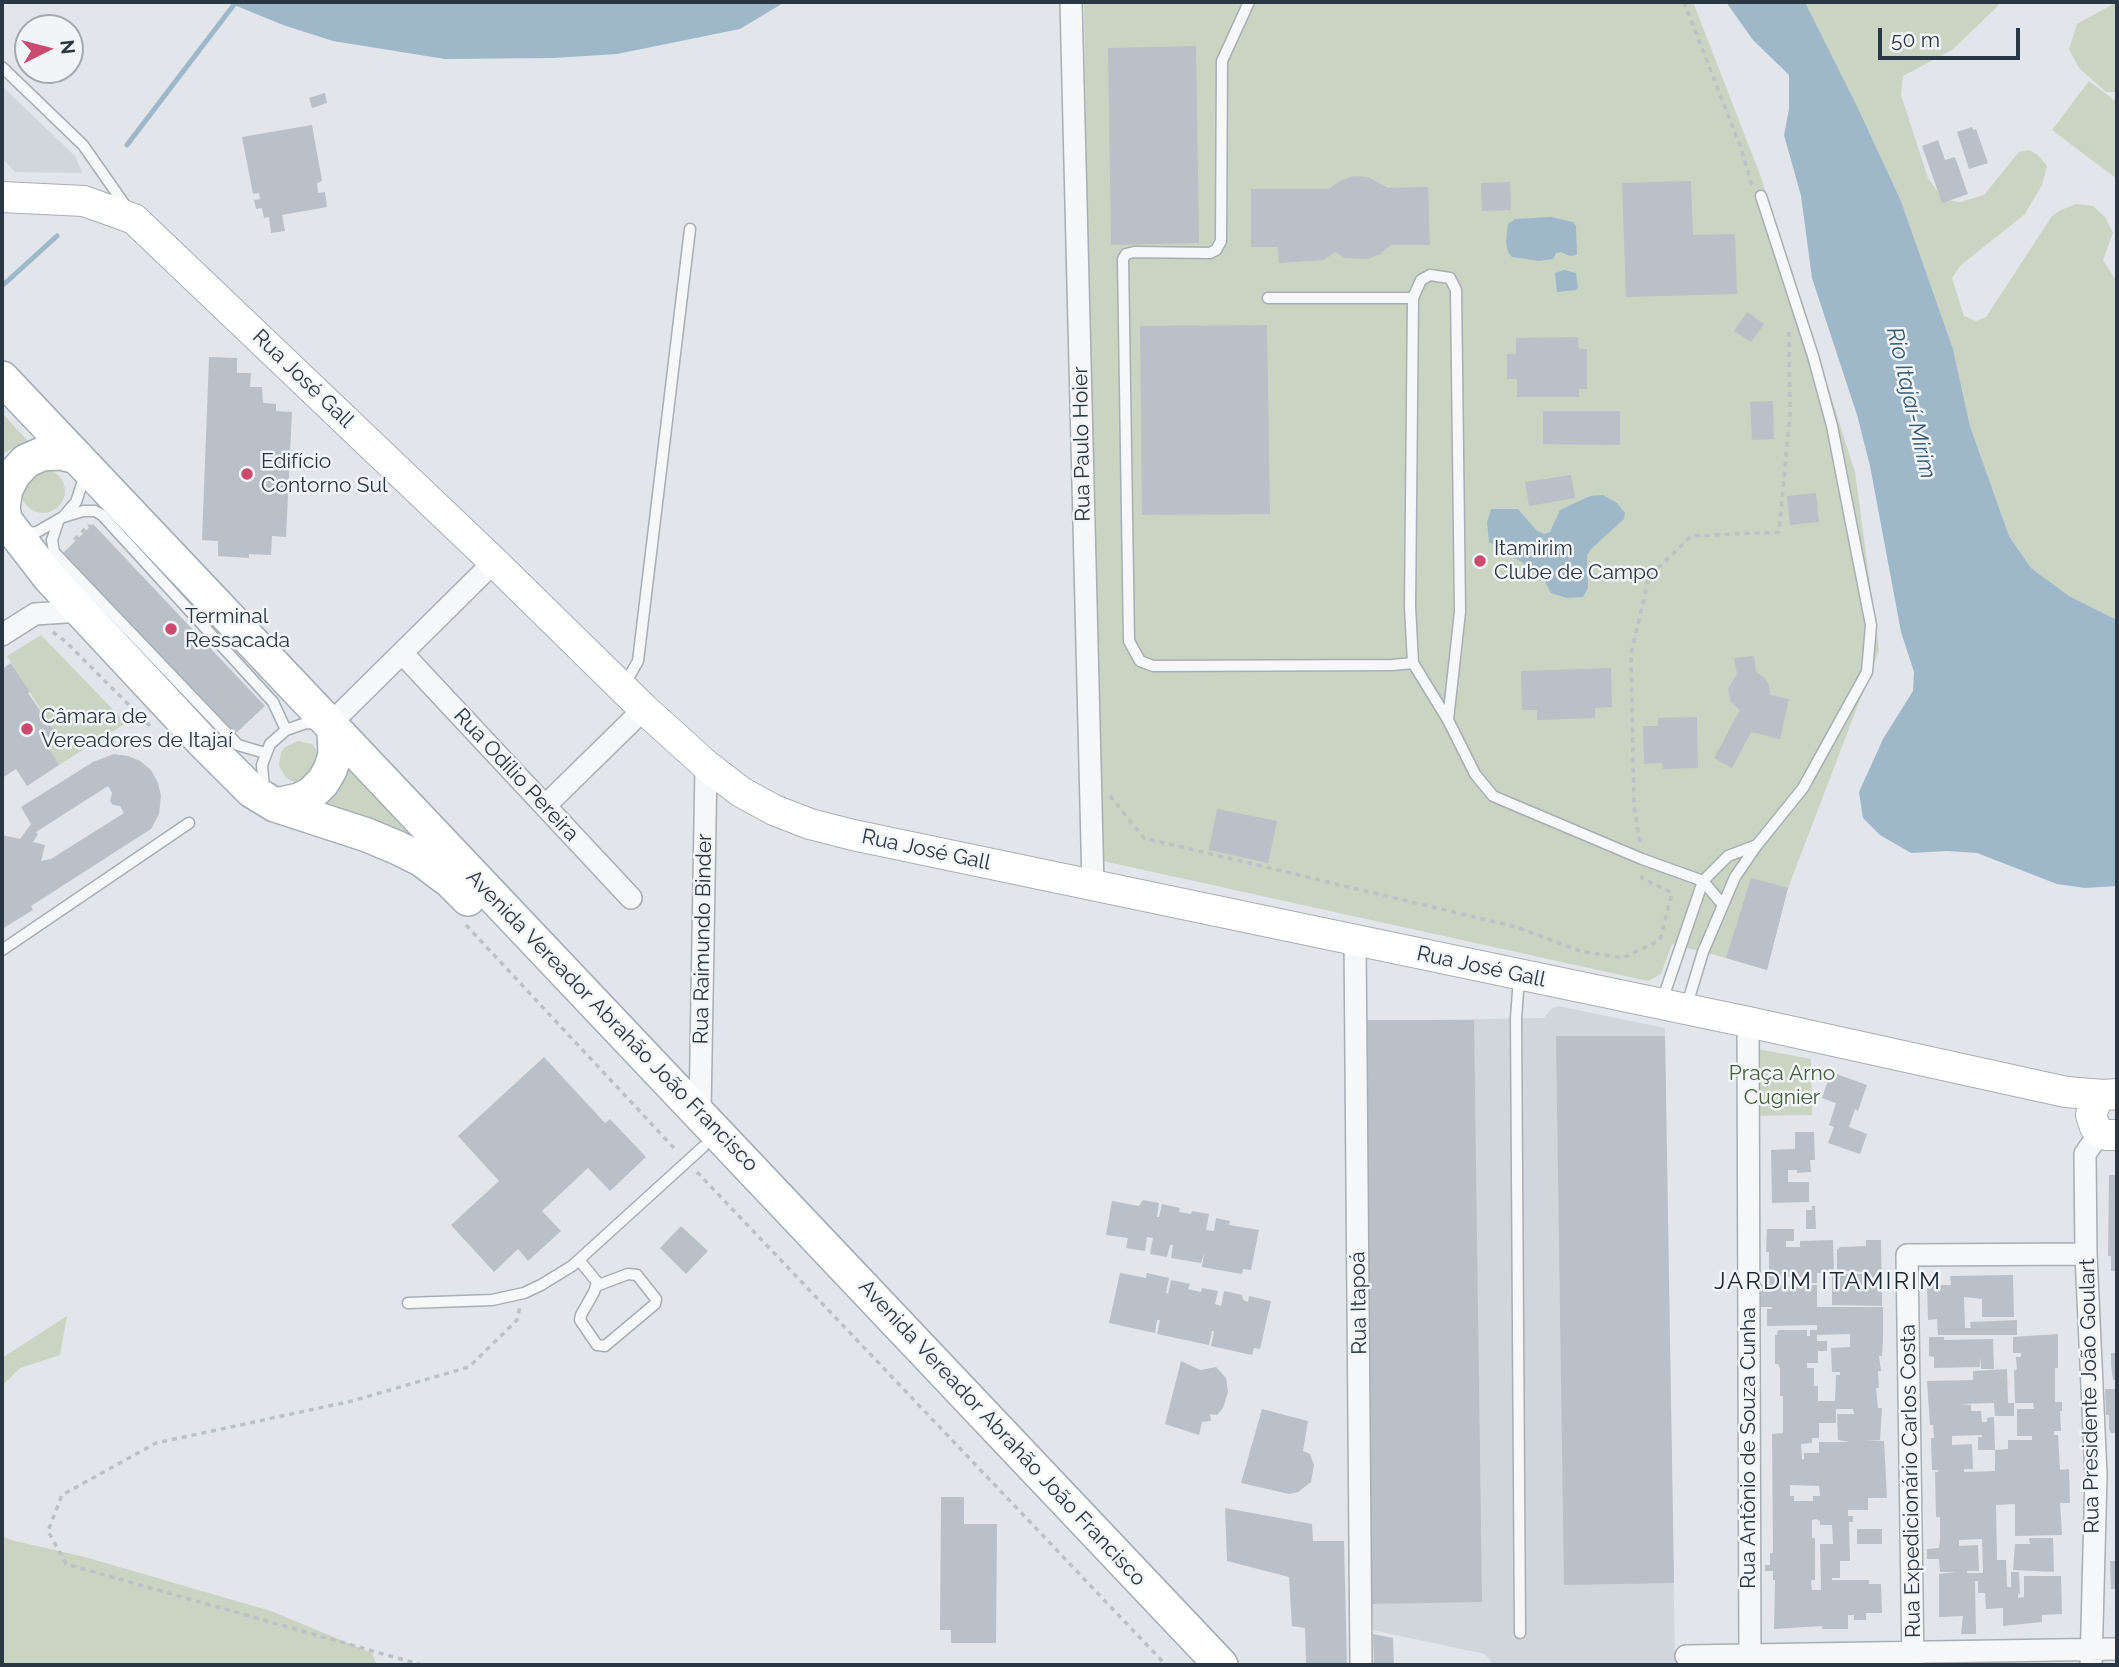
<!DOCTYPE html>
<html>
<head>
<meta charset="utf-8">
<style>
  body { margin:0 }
  #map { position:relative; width:2119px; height:1667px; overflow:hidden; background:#e2e6ea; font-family:Raleway,sans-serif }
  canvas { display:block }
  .frame { position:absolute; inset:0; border:4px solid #2a3642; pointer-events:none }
  .north { position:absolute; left:14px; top:14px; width:70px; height:70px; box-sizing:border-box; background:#f2f5f8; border:2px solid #a2a9af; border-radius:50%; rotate:84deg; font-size:19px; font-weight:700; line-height:28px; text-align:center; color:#2a3642 }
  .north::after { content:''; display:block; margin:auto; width:24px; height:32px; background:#cc4a6e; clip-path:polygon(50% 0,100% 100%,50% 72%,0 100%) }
  .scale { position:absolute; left:1878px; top:28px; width:142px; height:32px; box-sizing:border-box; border:4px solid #2a3642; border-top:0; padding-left:9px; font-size:21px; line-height:24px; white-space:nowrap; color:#2a3642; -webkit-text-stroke:5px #f2f5f8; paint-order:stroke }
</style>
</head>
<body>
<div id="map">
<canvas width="2119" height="1667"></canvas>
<div class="frame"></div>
<div class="north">N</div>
<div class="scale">50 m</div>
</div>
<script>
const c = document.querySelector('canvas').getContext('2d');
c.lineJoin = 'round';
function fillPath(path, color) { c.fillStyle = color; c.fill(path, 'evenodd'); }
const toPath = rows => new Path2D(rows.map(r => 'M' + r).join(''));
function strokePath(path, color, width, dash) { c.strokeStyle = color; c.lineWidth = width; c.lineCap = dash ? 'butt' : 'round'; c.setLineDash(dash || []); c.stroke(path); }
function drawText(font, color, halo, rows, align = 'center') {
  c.font = font + ' Raleway,sans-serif'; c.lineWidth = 5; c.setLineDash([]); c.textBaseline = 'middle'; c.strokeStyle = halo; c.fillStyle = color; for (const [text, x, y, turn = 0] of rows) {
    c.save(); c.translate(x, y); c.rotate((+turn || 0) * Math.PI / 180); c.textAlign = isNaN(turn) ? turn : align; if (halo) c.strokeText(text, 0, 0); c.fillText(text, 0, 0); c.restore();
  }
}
fillPath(toPath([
  [2,86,75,156,82,173,15,172,2,158],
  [1558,1006,1665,1028,1675,1665,1494,1665,1485,1654,1372,1630,1364,1021,1544,1018,1551,1009]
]), '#d0d6dc');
fillPath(toPath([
  [1084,2,1693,2,1761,177,1855,472,1879,650,1788,888,1767,970,1726,958,1672,944,1661,974,1648,981,1103,861,1098,853],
  [1805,2,1999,2,1997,7,1952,50,1903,76,1901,95,1928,178,1943,199,1960,202,1984,195,2019,152,2029,150,2038,155,2047,166,2042,185,2025,214,1961,265,1952,278,1964,316,1976,321,1986,317,2052,216,2061,210,2076,204,2093,206,2105,217,2113,233,2103,260,2117,282,2117,620,2069,596,2031,568,2009,536,1970,426,1953,349,1901,201,1858,108],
  [2117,2,2117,92,2106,92,2079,68,2069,49,2077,24],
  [2089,81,2117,102,2117,179,2052,130],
  [2,413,28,441,2,454],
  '21 491a22 22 0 1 1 44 0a22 22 0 1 1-44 0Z',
  [41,635,126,723,59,765,49,748,60,740,7,656],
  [298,741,312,744,320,755,321,762,298,784,286,778,279,766,281,752,285,747],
  [348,754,443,858,412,836,384,823,321,807],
  [1752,1048,1811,1059,1812,1115,1754,1116],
  [67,1316,60,1355,20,1368,2,1386,2,1358],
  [2,1536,11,1540,85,1557,271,1611,372,1653,377,1665,2,1665]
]), '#cad4c3');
fillPath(toPath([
  [227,2,785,2,740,29,617,54,554,58,445,59,333,41,283,25],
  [1726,2,1805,2,1858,108,1901,201,1953,349,1970,426,2009,536,2031,568,2069,596,2117,620,2117,886,2085,888,2057,884,1977,853,1947,851,1911,853,1880,835,1863,818,1859,792,1883,739,1913,691,1914,672,1901,632,1870,466,1857,415,1812,278,1801,196,1784,135,1789,109,1789,75,1753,40],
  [1551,217,1573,222,1576,226,1577,255,1570,256,1561,252,1556,253,1553,259,1539,261,1512,257,1508,252,1506,241,1508,224,1515,219],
  [1564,270,1576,273,1578,288,1576,290,1557,292,1555,273],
  [1603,495,1617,503,1625,513,1624,519,1592,548,1587,555,1588,588,1583,597,1567,598,1551,593,1544,580,1528,566,1489,542,1487,522,1491,509,1518,509,1536,530,1544,534,1550,532,1560,510,1590,496]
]), '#9eb8c9');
strokePath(toPath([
  [127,145,236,2],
  [2,286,57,236]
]), '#9eb8c9', 5);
fillPath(toPath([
  [1196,46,1199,243,1111,245,1108,48],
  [325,93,327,103,312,108,309,98],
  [312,125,322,181,317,183,318,193,325,192,327,207,282,215,285,231,271,233,269,217,264,218,262,208,256,209,254,200,260,199,259,193,253,194,242,137],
  [1972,127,1973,130,1976,129,1988,163,1969,169,1957,132],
  [1938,140,1945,160,1955,157,1968,194,1942,203,1922,146],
  [1354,176,1368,177,1388,188,1428,187,1430,245,1391,245,1380,254,1368,259,1345,258,1335,252,1324,260,1279,263,1278,247,1251,247,1251,189,1329,189,1340,181],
  [1691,181,1693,235,1735,234,1737,294,1626,297,1622,183],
  [1510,182,1511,210,1482,211,1481,183],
  [1747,312,1764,324,1751,342,1734,331],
  [1267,325,1270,514,1142,515,1140,326],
  [1578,337,1579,349,1587,349,1587,389,1579,389,1579,397,1517,397,1517,379,1507,379,1507,354,1516,354,1516,338],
  [209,357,237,358,237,373,251,373,250,387,262,387,263,403,276,404,276,411,292,412,286,537,272,536,271,555,249,554,249,558,218,556,218,541,202,540],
  [1773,401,1774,439,1752,440,1750,402],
  [1543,411,1620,411,1620,445,1543,444],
  [1571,475,1575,498,1529,506,1525,482],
  [1816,493,1819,522,1790,525,1787,496],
  [93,524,265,706,235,734,63,553],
  [1754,656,1756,672,1765,678,1769,686,1770,695,1789,699,1780,739,1751,732,1732,768,1714,758,1740,710,1731,702,1728,689,1737,674,1734,658],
  [11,663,30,692,28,693,61,740,49,748,59,765,27,786,16,769,2,778,2,669],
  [1611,668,1612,707,1595,708,1595,718,1537,720,1537,710,1522,710,1521,671],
  [1697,717,1698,768,1663,769,1662,763,1644,764,1643,726,1658,726,1658,718],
  [114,754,128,756,140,761,151,770,158,783,161,796,159,814,151,829,31,906,33,910,2,929,2,835,20,839,31,824,21,807,93,762],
  [108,786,112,793,110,801,113,805,120,806,124,813,51,859,41,861,45,845,33,842,38,834,36,832],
  [1217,809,1277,821,1268,863,1209,850],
  [1751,878,1788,888,1767,970,1726,958],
  [1364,1020,1474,1020,1482,1602,1372,1604],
  [1556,1036,1665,1036,1674,1583,1564,1585],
  [544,1057,605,1123,610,1119,646,1157,610,1191,588,1168,542,1211,561,1231,528,1261,518,1249,494,1272,451,1225,499,1181,458,1136],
  [1831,1072,1867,1085,1858,1111,1855,1109,1849,1127,1867,1134,1860,1154,1828,1143,1834,1127,1829,1125,1836,1103,1822,1098],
  [1795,1132,1814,1132,1815,1160,1810,1160,1811,1172,1797,1173,1797,1170,1788,1170,1788,1182,1809,1182,1809,1202,1772,1203,1771,1150,1795,1149],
  [2109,1175,2117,1175,2117,1271,2111,1271,2111,1256,2108,1256],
  [1143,1200,1159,1203,1157,1217,1159,1217,1162,1204,1180,1208,1179,1212,1191,1214,1192,1211,1209,1214,1206,1230,1214,1231,1216,1218,1230,1221,1229,1225,1259,1230,1251,1270,1243,1269,1242,1274,1202,1267,1204,1253,1201,1263,1171,1258,1173,1245,1170,1245,1167,1257,1150,1254,1153,1238,1147,1237,1145,1251,1126,1248,1128,1238,1106,1235,1112,1201,1139,1206],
  [1812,1206,1815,1206,1816,1229,1806,1229,1806,1210,1812,1210],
  [681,1226,708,1251,686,1274,660,1248],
  [1767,1229,1794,1229,1794,1241,1786,1241,1786,1247,1800,1247,1800,1241,1833,1240,1834,1273,1817,1273,1817,1283,1805,1283,1805,1277,1786,1277,1786,1286,1817,1285,1817,1307,1883,1307,1883,1340,1882,1356,1879,1356,1881,1371,1878,1371,1879,1388,1876,1388,1878,1408,1882,1408,1880,1440,1865,1440,1884,1441,1887,1498,1868,1498,1868,1510,1848,1510,1848,1516,1853,1516,1853,1522,1849,1522,1850,1561,1840,1561,1840,1578,1832,1578,1832,1580,1869,1580,1869,1584,1881,1584,1882,1613,1866,1613,1866,1620,1854,1620,1854,1615,1848,1615,1848,1629,1822,1629,1822,1626,1774,1629,1775,1580,1773,1580,1773,1571,1765,1571,1765,1565,1770,1565,1770,1553,1773,1553,1772,1434,1783,1433,1783,1396,1780,1396,1780,1368,1778,1364,1775,1364,1775,1335,1777,1335,1778,1330,1807,1330,1807,1336,1810,1336,1810,1330,1817,1330,1817,1325,1767,1326,1767,1309,1772,1309,1772,1307,1761,1307,1760,1284,1767,1284,1767,1273,1769,1273,1769,1252,1766,1252],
  [1850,1334,1850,1347,1831,1348,1832,1372,1840,1372,1840,1375,1836,1375,1835,1401,1818,1401,1818,1386,1814,1386,1814,1368,1807,1368,1807,1363,1818,1363,1818,1351,1827,1351,1827,1341,1817,1341,1817,1335],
  [1836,1409,1853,1409,1854,1414,1837,1414,1838,1440,1850,1442,1819,1442,1819,1453,1804,1453,1804,1459,1802,1460,1801,1444,1812,1443,1812,1438,1819,1438,1819,1423,1836,1423],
  [1790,1485,1819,1486,1820,1496,1813,1496,1813,1501,1794,1501,1794,1496,1790,1496],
  [1816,1519,1820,1521,1820,1525,1832,1525,1833,1544,1820,1544,1821,1590,1812,1590,1811,1580,1815,1580,1815,1538,1812,1538,1812,1520],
  [1866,1240,1881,1240,1882,1306,1832,1305,1832,1274,1863,1274,1863,1272,1853,1271,1837,1271,1837,1250,1840,1247,1866,1246],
  [1120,1273,1146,1278,1147,1273,1169,1278,1166,1293,1168,1294,1171,1280,1190,1284,1188,1289,1201,1292,1202,1288,1218,1291,1215,1304,1221,1306,1224,1291,1242,1295,1243,1300,1248,1302,1249,1296,1271,1301,1260,1349,1254,1348,1252,1355,1211,1346,1214,1331,1212,1331,1209,1345,1157,1334,1160,1320,1157,1320,1155,1333,1109,1323],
  [2013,1275,2014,1317,1982,1317,1982,1299,1964,1297,1965,1328,1971,1328,1970,1322,2017,1320,2017,1335,1938,1335,1937,1319,1928,1320,1927,1285,1951,1285,1950,1276],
  [2058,1334,2058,1368,2055,1368,2055,1402,2062,1402,2062,1411,2060,1411,2061,1431,2054,1431,2054,1435,2058,1435,2060,1470,2069,1469,2070,1503,2060,1503,2062,1535,2015,1536,2015,1504,1996,1505,1997,1560,2006,1560,2007,1587,2011,1587,2011,1572,2019,1572,2020,1594,2018,1594,2018,1598,2024,1597,2024,1576,2061,1576,2062,1614,2042,1615,2042,1622,2003,1626,2003,1608,1986,1609,1985,1593,1978,1593,1978,1581,1975,1581,1976,1634,1961,1634,1963,1616,1939,1617,1939,1574,1956,1572,1940,1572,1939,1559,1927,1559,1927,1549,1939,1548,1940,1540,1940,1517,1936,1517,1935,1472,1938,1472,1938,1470,1932,1470,1931,1438,1934,1438,1933,1425,1930,1425,1927,1381,1973,1380,1973,1371,2007,1369,2008,1403,2014,1403,2014,1416,1995,1416,1994,1403,1960,1404,1971,1405,1971,1411,1981,1411,1982,1422,1987,1422,1987,1418,1994,1417,1995,1450,1978,1450,1978,1437,1982,1437,1982,1435,1952,1436,1952,1445,1972,1444,1973,1469,1964,1469,1964,1472,1995,1471,1995,1450,2008,1449,2008,1440,2032,1440,2032,1436,2017,1436,2017,1409,2034,1409,2033,1403,2015,1403,2014,1371,2017,1369,2016,1357,2021,1357,2021,1353,2013,1353,2013,1337],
  [1982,1539,1983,1573,1967,1573,1967,1571,1979,1571,1978,1545,1959,1546,1959,1540],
  [1929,1337,1944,1337,1944,1340,1993,1339,1994,1369,1981,1369,1981,1356,1980,1367,1934,1368,1934,1357,1929,1356],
  [2115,1348,2117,1348,2117,1380,2113,1380,2111,1364,2111,1353,2115,1353],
  [1181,1361,1200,1370,1216,1367,1226,1378,1228,1392,1223,1408,1217,1415,1210,1414,1211,1421,1202,1422,1199,1435,1165,1424],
  [2105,1389,2117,1389,2117,1433,2111,1433,2109,1429,2109,1415,2106,1415],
  [1262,1409,1308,1421,1303,1451,1310,1454,1314,1465,1311,1482,1298,1492,1289,1494,1241,1483],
  [941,1497,964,1497,964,1524,997,1524,996,1643,951,1643,951,1630,940,1630],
  [1225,1508,1312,1524,1313,1541,1344,1541,1347,1665,1306,1665,1305,1628,1292,1626,1289,1577,1227,1561],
  [1857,1529,1882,1529,1882,1544,1857,1544],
  [2029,1538,2053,1538,2054,1572,2013,1570,2015,1544,2030,1544],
  [2110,1561,2117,1561,2117,1589,2111,1589],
  [1373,1634,1393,1638,1394,1665,1374,1665]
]), '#b9c0c7');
const lane = toPath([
  [1249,2,1222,61,1221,241,1216,250,1210,253,1134,252,1126,254,1123,259,1129,641,1140,661,1153,666,1392,665,1413,663],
  [2,67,83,145,127,208],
  [1268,298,1413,298],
  [63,517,83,511,95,511,102,515,273,702,286,730],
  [58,522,52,540,54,552,238,745,265,753],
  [23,533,37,532,63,517,76,502,82,484,83,472],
  [622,682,630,675,638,661,690,229],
  [1448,720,1460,612,1456,290,1450,278,1430,275,1421,280,1413,298,1410,607,1413,663,1448,720,1475,774,1493,796,1642,859,1703,881,1723,905],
  [264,789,262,765,270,744,286,730,306,723,319,724],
  [2,950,189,823],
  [1519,978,1516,1018,1520,1633],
  [1662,1001,1703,881,1728,856,1757,845],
  [1686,1008,1703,952,1735,877,1757,845,1803,788,1867,672,1871,625,1832,426,1813,356,1761,196],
  [579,1260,597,1282,594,1292,581,1315,580,1320,597,1345,605,1346,655,1304,656,1299,637,1275,628,1274,596,1286],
  [408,1303,492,1300,524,1293,541,1285,572,1266,703,1147]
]);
const street = toPath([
  [1071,2,1093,885],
  [2,635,35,614,81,611],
  [402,653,631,898],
  [329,725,494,562],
  [545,806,644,709],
  [1355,940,1361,1665],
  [1748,1022,1750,1665],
  [700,1113,706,765],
  [1686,1656,2117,1649],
  [1913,1665,1907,1255,2086,1254],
  [2091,1665,2096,1475,2086,1254,2085,1154,2100,1132]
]);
const secondary = toPath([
  [2,197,84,201,134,219,494,562,644,709,706,765,741,792,774,810,810,824,853,835,1748,1022,2066,1092,2104,1095],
  [2117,1094,2104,1095,2097,1099,2091,1115,2095,1127,2100,1132,2105,1135,2117,1135]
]);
const primary = toPath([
  [2,378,1221,1665],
  [2,516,49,577,202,741,252,791,275,805,367,835,398,848,422,860,450,881,468,899],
  [6,524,3,507,6,489,14,474,26,461,42,454,60,453,77,457],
  [275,805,299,800,312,793,323,782,330,770,335,755,334,731]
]);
strokePath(lane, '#a7aeb4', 13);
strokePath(street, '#a7aeb4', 24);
strokePath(secondary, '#a7aeb4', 32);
strokePath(primary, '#a2acb6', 36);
strokePath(toPath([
  [1684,2,1741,148,1752,186],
  [89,525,250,695,235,710,74,540,89,525],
  [53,632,66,642,153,729],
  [1110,796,1144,838,1516,927,1580,951,1623,958,1660,940,1672,893,1642,878,1642,874],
  [1640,842,1634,807,1631,654,1649,577,1691,536,1779,532,1790,414,1789,332],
  [466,925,674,1148],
  [697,1172,1166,1665],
  [422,1665,66,1564,48,1531,62,1495,156,1443,352,1401,469,1367,517,1320,520,1306]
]), '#bcc1c6', 3.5, [5, 5]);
strokePath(lane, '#f5f7f9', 10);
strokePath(street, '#f5f7f9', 21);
strokePath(secondary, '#fff', 30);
strokePath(primary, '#fff', 33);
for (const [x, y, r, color] of [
  [247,474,7,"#cc4a6e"],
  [1480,561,7,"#cc4a6e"],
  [171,629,7,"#cc4a6e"],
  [27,729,7,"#cc4a6e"]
]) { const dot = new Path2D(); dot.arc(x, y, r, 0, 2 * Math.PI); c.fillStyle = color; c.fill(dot); strokePath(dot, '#f2f5f8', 2.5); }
drawText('21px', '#2a3642', '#f2f5f8', [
  ["Rua José Gall",303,379,44],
  ["Rua Paulo Hoier",1082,444,-91],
  ["Rua Odílio Pereira",516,775,47],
  ["Rua José Gall",926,850,12],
  ["Rua Raimundo Binder",703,939,-89],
  ["Rua José Gall",1481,967,12],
  ["Avenida Vereador Abrahão João Francisco",612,1021,46],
  ["Rua Itapoá",1359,1303,-91],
  ["Rua Presidente João Goulart",2090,1396,-91],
  ["Avenida Vereador Abrahão João Francisco",1002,1433,47],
  ["Rua Antônio de Souza Cunha",1749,1448,-90],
  ["Rua Expedicionário Carlos Costa",1911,1481,-91]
]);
drawText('21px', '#2a3642', '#f2f5f8', [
  ["Edifício",261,462],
  ["Contorno Sul",261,486],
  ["Itamirim",1494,549],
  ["Clube de Campo",1494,573],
  ["Terminal",185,617],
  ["Ressacada",185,641],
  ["Câmara de",41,717],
  ["Vereadores de Itajaí",41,741]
], 'left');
drawText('21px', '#445e38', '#f2f5f8', [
  ["Praça Arno",1782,1074],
  ["Cugnier",1782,1098]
]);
drawText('italic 23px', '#355a76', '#f2f5f8', [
  ["Rio Itajaí-Mirim",1911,403,77]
]);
c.letterSpacing = '2px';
drawText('24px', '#1c2733', '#f2f5f8', [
  ["JARDIM ITAMIRIM",1828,1282]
]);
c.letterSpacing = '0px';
</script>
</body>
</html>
